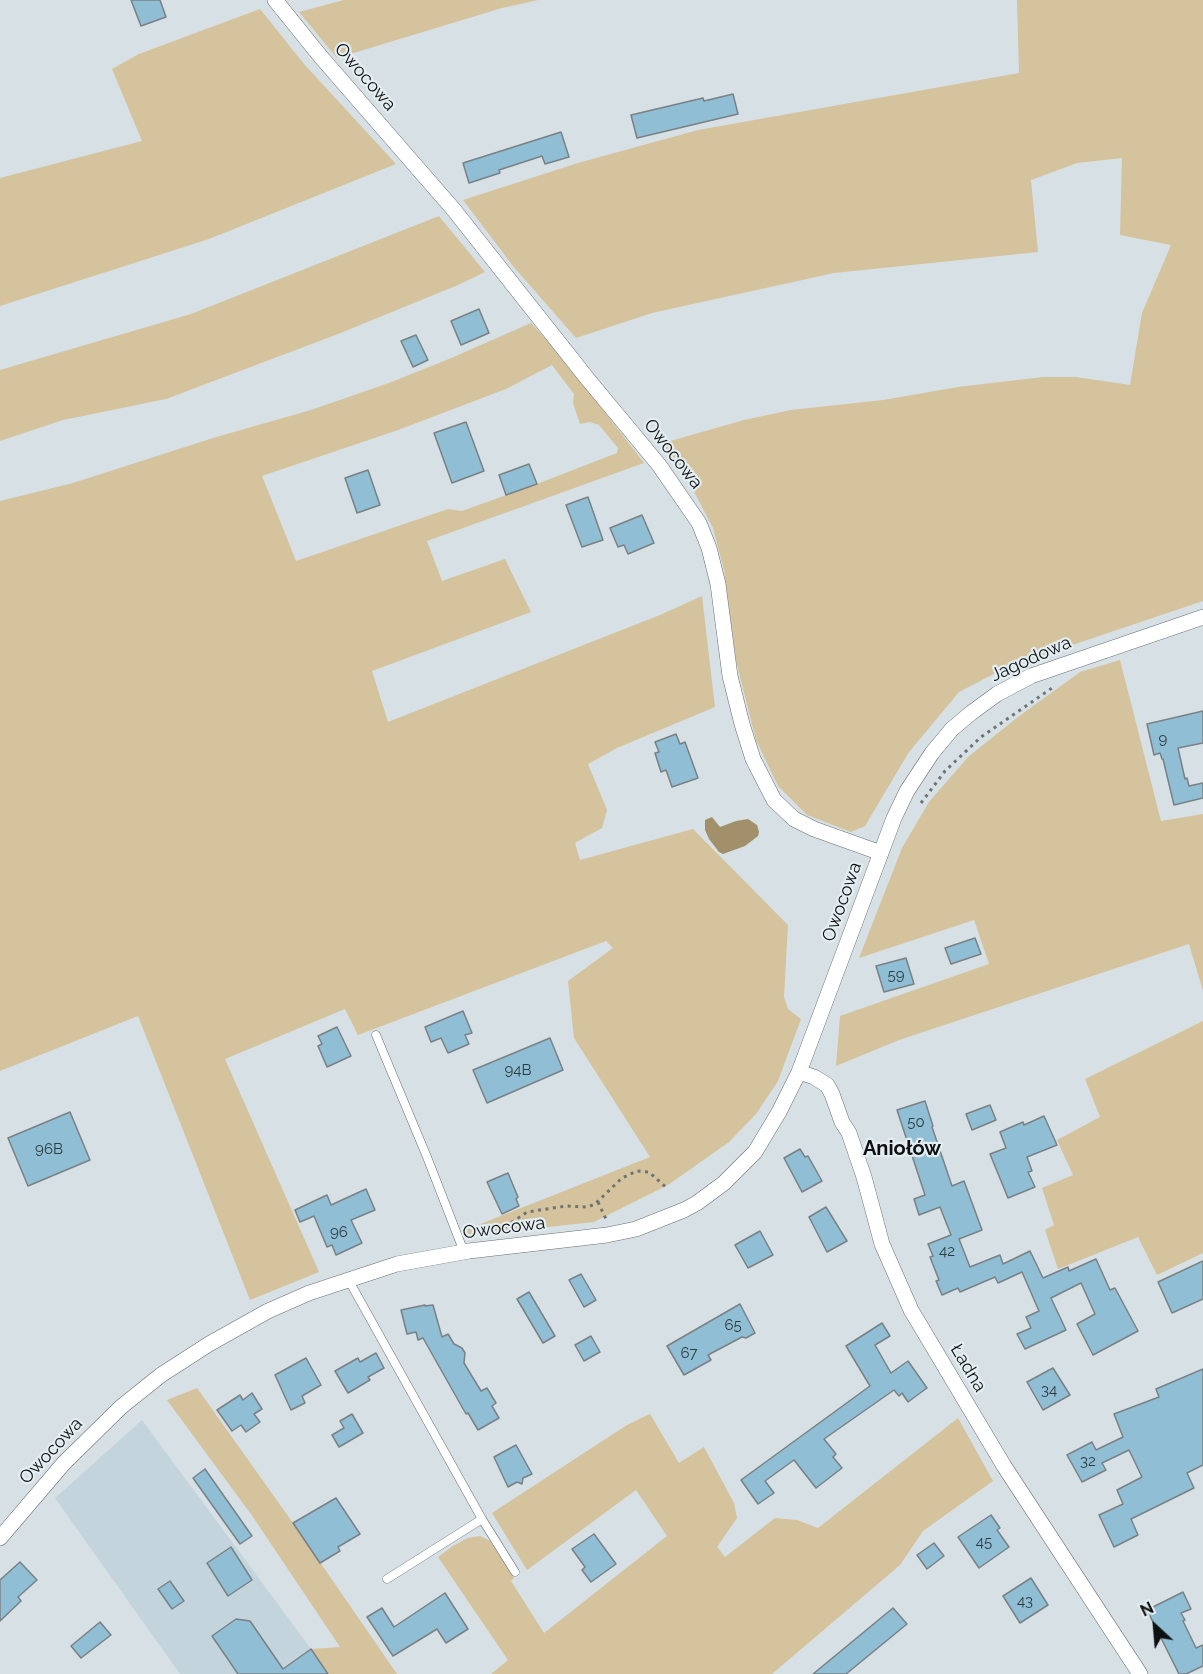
<!DOCTYPE html>
<html>
<head>
<meta charset="utf-8">
<style>
  body { margin:0 }
  #map { position:relative; width:1203px; height:1674px; overflow:hidden; background:#d7e0e4; font-family:Raleway,sans-serif }
  canvas { display:block }
  .north { position:absolute; left:1125px; top:1596px; width:60px; height:60px; -webkit-text-stroke:4px #e4edf1; paint-order:stroke; rotate:334deg; font-size:16px; font-weight:700; line-height:24px; text-align:center; color:#0e1112 }
  .north::after { content:''; display:block; margin:auto; width:21px; height:27px; background:#0e1112; clip-path:polygon(50% 0,100% 100%,50% 72%,0 100%) }
</style>
</head>
<body>
<div id="map">
<canvas width="1203" height="1674"></canvas>
<div class="north">N</div>
</div>
<script>
const c = document.querySelector('canvas').getContext('2d');
c.lineJoin = 'round';
function fillPath(path, color) { c.fillStyle = color; c.fill(path, 'evenodd'); }
const toPath = rows => new Path2D(rows.map(r => 'M' + r).join(''));
function strokePath(path, color, width, dash) { c.strokeStyle = color; c.lineWidth = width; c.lineCap = dash ? 'butt' : 'round'; c.setLineDash(dash || []); c.stroke(path); }
function drawText(font, color, halo, rows, align = 'center') {
  c.font = font + ' Raleway,sans-serif'; c.lineWidth = 4.5; c.setLineDash([]); c.textBaseline = 'middle'; c.strokeStyle = halo; c.fillStyle = color; for (const [text, x, y, turn = 0] of rows) {
    c.save(); c.translate(x, y); c.rotate((+turn || 0) * Math.PI / 180); c.textAlign = isNaN(turn) ? turn : align; if (halo) c.strokeText(text, 0, 0); c.fillText(text, 0, 0); c.restore();
  }
}
fillPath(toPath([
  [142,1420,311,1649,328,1674,180,1674,55,1498]
]), '#c4d4dd');
fillPath(toPath([
  [344,0,538,0,502,8,337,58,299,12],
  [1017,0,1203,0,1203,601,1007,667,959,692,909,752,865,826,851,832,807,815,778,786,756,740,736,661,724,570,713,528,689,482,660,444,744,420,791,410,883,400,958,387,1043,377,1076,377,1130,385,1142,313,1171,245,1120,235,1122,158,1077,163,1031,180,1038,252,834,273,652,313,576,338,513,266,463,200,578,163,698,130,1019,73],
  [260,9,304,64,396,164,209,239,0,306,0,178,142,141,112,69,139,54],
  [439,216,485,272,458,285,338,334,166,399,63,420,0,441,0,370,191,314],
  [531,323,563,358,644,463,427,541,442,581,505,559,531,612,372,671,388,722,660,615,702,596,715,707,617,748,588,764,607,810,602,828,575,843,580,860,693,829,788,925,784,997,788,1009,801,1019,778,1081,756,1114,729,1142,668,1185,594,1222,465,1236,463,1231,650,1157,574,1038,568,981,613,948,606,941,358,1035,345,1009,225,1059,319,1272,250,1300,138,1016,0,1071,0,501,73,483,213,438,311,410,389,383,449,359],
  [552,365,574,394,573,403,580,424,590,422,599,425,618,448,617,453,537,484,462,511,448,509,296,561,262,476,398,430,506,389],
  [1120,660,1161,821,1203,814,1203,991,1189,944,899,1040,836,1066,840,1016,989,964,974,920,859,958,902,848,929,802,968,757,1018,717,1080,672],
  [1203,1021,1203,1253,1157,1275,1138,1237,1058,1269,1045,1230,1054,1225,1042,1188,1073,1175,1057,1140,1100,1117,1085,1079],
  [197,1388,293,1523,397,1674,328,1674,311,1649,340,1647,253,1517,167,1400],
  [650,1414,679,1463,704,1447,734,1503,737,1518,717,1547,725,1557,775,1518,797,1520,818,1528,958,1418,993,1481,923,1531,900,1565,772,1674,491,1674,508,1660,438,1557,453,1546,468,1538,480,1536,490,1541,514,1578,511,1581,544,1633,667,1536,636,1490,527,1570,492,1513,627,1425]
]), '#d4c39c');
fillPath(toPath([
  [712,817,720,827,736,821,748,819,757,825,759,832,758,836,745,846,723,854,719,852,709,839,705,830,705,820]
]), '#a19069');
const building = toPath([
  [131,0,160,0,166,17,141,26,131,0],
  [733,94,738,114,637,138,631,115,703,98,704,101,733,94],
  [561,132,569,157,545,164,542,156,499,170,500,173,469,183,463,163,561,132],
  [479,309,489,333,461,345,451,321,479,309],
  [416,335,428,360,413,367,401,341,416,335],
  [466,422,484,471,452,483,434,433,466,422],
  [529,464,537,484,506,495,499,475,529,464],
  [368,470,380,505,357,513,345,478,368,470],
  [588,497,603,540,582,547,566,505,588,497],
  [642,515,654,543,628,554,624,545,618,547,610,528,642,515],
  [1203,711,1203,743,1178,748,1185,779,1187,778,1189,786,1203,783,1203,798,1174,805,1163,759,1162,759,1160,753,1154,755,1147,724,1203,711],
  [676,734,680,744,685,742,698,778,672,787,666,770,661,772,655,753,659,752,655,742,676,734],
  [975,938,981,954,951,964,945,948,975,938],
  [906,958,914,984,884,992,876,966,906,958],
  [463,1011,472,1033,465,1035,469,1044,448,1053,441,1038,431,1042,425,1027,463,1011],
  [337,1027,351,1056,327,1067,318,1046,322,1044,318,1036,337,1027],
  [550,1038,563,1070,487,1103,473,1070,550,1038],
  [925,1101,933,1126,932,1127,952,1186,964,1181,982,1230,959,1239,970,1267,1000,1255,1003,1264,1030,1251,1043,1278,1068,1267,1069,1271,1096,1259,1110,1290,1115,1288,1138,1331,1093,1355,1077,1324,1095,1314,1081,1283,1051,1298,1066,1330,1025,1349,1017,1334,1031,1328,1026,1317,1039,1311,1022,1272,998,1283,995,1277,960,1292,958,1288,942,1295,936,1281,939,1280,930,1257,933,1256,928,1244,951,1235,940,1207,919,1215,914,1199,925,1195,897,1110,925,1101],
  [990,1105,996,1120,972,1130,966,1114,990,1105],
  [70,1112,90,1160,28,1186,8,1138,70,1112],
  [1044,1116,1057,1145,1027,1157,1032,1171,1028,1172,1035,1187,1008,1198,990,1154,1006,1148,1000,1132,1023,1122,1024,1125,1044,1116],
  [800,1149,805,1157,808,1156,822,1181,802,1192,784,1158,800,1149],
  [508,1173,518,1197,516,1199,519,1206,502,1214,487,1182,508,1173],
  [366,1189,375,1210,351,1220,362,1243,336,1255,332,1245,327,1247,314,1216,300,1222,295,1210,327,1195,331,1205,366,1189],
  [826,1207,847,1241,827,1252,809,1217,826,1207],
  [760,1231,773,1255,748,1268,735,1245,760,1231],
  [1203,1261,1203,1299,1172,1313,1158,1282,1203,1261],
  [581,1274,596,1300,584,1307,569,1280,581,1274],
  [529,1292,555,1336,543,1343,517,1299,529,1292],
  [740,1304,755,1333,746,1338,742,1337,708,1355,711,1360,684,1375,667,1346,740,1304],
  [425,1305,425,1306,433,1305,442,1337,448,1334,454,1344,462,1348,465,1353,464,1363,481,1391,487,1388,496,1403,492,1406,499,1418,478,1430,468,1413,466,1414,423,1338,418,1340,416,1332,407,1334,401,1310,425,1305],
  [882,1323,890,1336,875,1345,891,1373,908,1361,927,1388,908,1402,902,1393,899,1396,894,1390,824,1439,836,1454,833,1457,842,1468,816,1488,794,1460,765,1481,774,1493,758,1504,741,1480,870,1386,846,1346,882,1323],
  [591,1336,600,1352,584,1361,575,1345,591,1336],
  [376,1353,384,1368,368,1377,370,1380,348,1393,335,1371,358,1358,360,1362,376,1353],
  [306,1358,321,1385,302,1396,305,1403,291,1410,275,1375,306,1358],
  [1053,1368,1070,1395,1043,1410,1027,1382,1053,1368],
  [1203,1369,1203,1465,1187,1473,1194,1488,1131,1519,1138,1535,1114,1547,1099,1515,1123,1504,1117,1490,1142,1477,1129,1450,1102,1463,1106,1470,1082,1482,1067,1455,1092,1442,1096,1450,1123,1437,1114,1414,1159,1397,1156,1389,1203,1369],
  [252,1393,262,1409,254,1414,260,1422,246,1432,241,1425,232,1431,217,1410,240,1395,243,1400,252,1393],
  [352,1414,363,1433,339,1447,332,1435,344,1428,340,1421,352,1414],
  [516,1445,532,1474,523,1478,522,1484,517,1482,508,1487,494,1457,516,1445],
  [205,1469,252,1536,240,1544,193,1478,205,1469],
  [336,1498,360,1534,338,1547,340,1551,320,1563,293,1523,336,1498],
  [991,1515,1000,1528,997,1530,1009,1547,979,1568,958,1537,991,1515],
  [594,1534,616,1564,591,1582,582,1570,585,1567,572,1549,594,1534],
  [934,1543,944,1556,927,1569,917,1555,934,1543],
  [231,1547,252,1580,228,1596,207,1563,231,1547],
  [20,1562,37,1580,18,1597,21,1601,0,1621,0,1580,20,1562],
  [1031,1578,1048,1605,1020,1623,1003,1596,1031,1578],
  [170,1581,184,1601,172,1609,158,1589,170,1581],
  [1183,1592,1191,1609,1181,1613,1185,1620,1183,1621,1196,1648,1203,1645,1203,1666,1186,1674,1179,1674,1147,1610,1183,1592],
  [445,1593,468,1629,446,1643,437,1629,393,1656,367,1617,382,1608,394,1627,445,1593],
  [893,1608,907,1624,846,1674,813,1674,893,1608],
  [236,1619,250,1621,283,1669,311,1649,328,1674,238,1674,212,1636,236,1619],
  [100,1622,111,1635,81,1658,71,1646,100,1622]
]);
fillPath(building, '#90bed4');
strokePath(building, '#798185', 1.5);
const lane = toPath([
  [376,1035,427,1157,464,1252],
  [348,1279,482,1519,515,1572],
  [387,1579,482,1519]
]);
const street = toPath([
  [275,0,321,57,454,210,586,377,659,465,699,523,709,548,718,584,730,676,742,724,753,759,774,800,794,819,814,829,881,853],
  [799,1072,814,1077,827,1085,832,1094,842,1122,849,1133,864,1177,882,1244,911,1310,1004,1466,1140,1674],
  [0,1538,64,1463,121,1407,161,1375,209,1344,268,1311,309,1293,397,1264,469,1251,607,1235,636,1229,684,1210,697,1203,724,1183,755,1152,779,1112,799,1072,894,818,907,791,932,753,952,729,971,713,997,694,1031,676,1203,617]
]);
strokePath(lane, '#686f73', 9);
strokePath(street, '#686f73', 16);
strokePath(toPath([
  [921,803,945,771,981,737,1052,688],
  [598,1202,606,1219],
  [499,1231,527,1212,566,1206,588,1207,595,1204,622,1178,637,1171,649,1172,668,1189]
]), '#6e7477', 3, [3, 4.5]);
strokePath(lane, '#fff', 8);
strokePath(street, '#fff', 15);
drawText('15px', '#2e3c42', null, [
  ["9",1163,739],
  ["59",896,975],
  ["94B",518,1070],
  ["50",916,1122],
  ["96B",49,1149],
  ["96",339,1232],
  ["42",947,1251],
  ["65",733,1325],
  ["67",689,1353],
  ["34",1049,1390],
  ["32",1088,1461],
  ["45",984,1542],
  ["43",1025,1601]
]);
drawText('18px', '#0e1112', '#e4edf1', [
  ["Owocowa",365,77,49],
  ["Owocowa",673,454,52],
  ["Jagodowa",1031,659,-24],
  ["Owocowa",842,902,-70],
  ["Owocowa",504,1228,-7],
  ["Ładna",968,1368,59],
  ["Owocowa",51,1451,-47]
]);
drawText('bold 20px', '#0e1112', '#e4edf1', [
  ["Aniołów",902,1149]
]);
</script>
</body>
</html>
